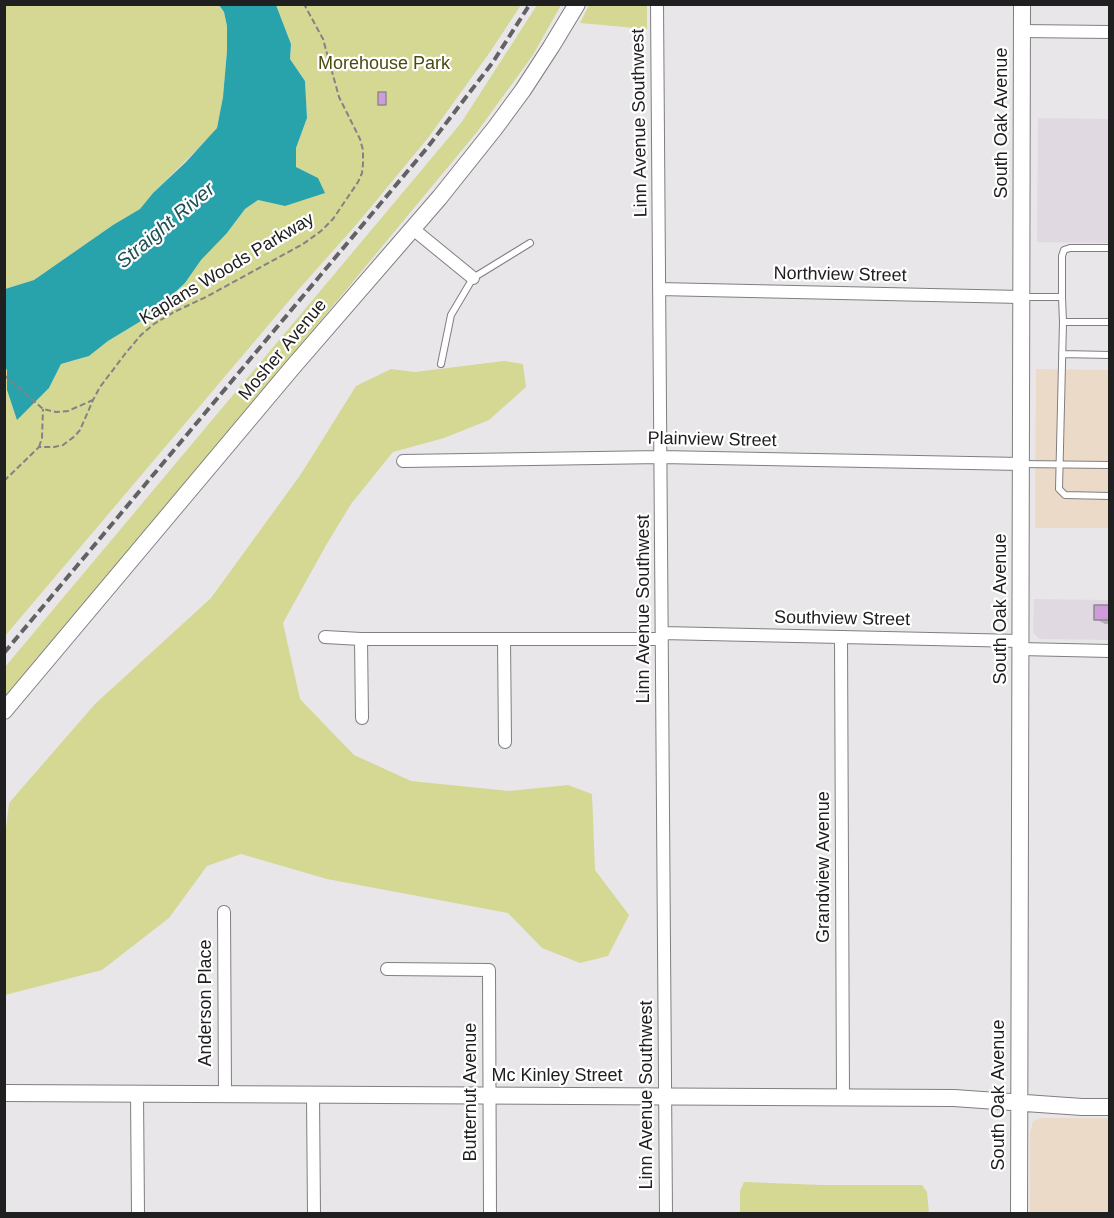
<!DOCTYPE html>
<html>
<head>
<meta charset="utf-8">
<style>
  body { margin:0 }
  #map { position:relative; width:1114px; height:1218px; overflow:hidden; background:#e9e6ea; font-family:Helvetica,sans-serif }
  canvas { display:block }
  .frame { position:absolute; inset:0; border:6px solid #212021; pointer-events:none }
</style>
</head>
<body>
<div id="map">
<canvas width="1114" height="1218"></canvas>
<div class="frame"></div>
</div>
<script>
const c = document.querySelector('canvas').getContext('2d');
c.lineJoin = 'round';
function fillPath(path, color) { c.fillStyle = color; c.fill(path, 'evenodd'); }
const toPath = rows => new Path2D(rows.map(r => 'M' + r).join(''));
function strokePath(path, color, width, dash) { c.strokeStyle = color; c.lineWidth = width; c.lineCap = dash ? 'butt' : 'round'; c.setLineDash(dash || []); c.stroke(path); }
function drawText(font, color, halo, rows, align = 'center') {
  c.font = font + ' Helvetica,sans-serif'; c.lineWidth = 4.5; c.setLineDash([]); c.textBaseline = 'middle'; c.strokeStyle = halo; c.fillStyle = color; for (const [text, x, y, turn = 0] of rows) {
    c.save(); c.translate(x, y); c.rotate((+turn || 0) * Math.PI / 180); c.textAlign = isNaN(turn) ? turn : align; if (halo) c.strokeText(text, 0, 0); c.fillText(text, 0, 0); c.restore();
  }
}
fillPath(toPath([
  [1036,369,1109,370,1109,528,1035,528],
  [1041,1118,1109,1118,1109,1213,1030,1213,1030,1133,1033,1121]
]), '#ecdac9');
fillPath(toPath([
  [1038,118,1109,119,1109,243,1037,242],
  [1034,599,1109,600,1109,640,1040,639,1033,633]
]), '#e0d9e2');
fillPath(toPath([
  [4,5,219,5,224,12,227,26,227,51,223,97,217,128,210,137,153,193,140,209,113,225,34,280,5,289],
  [276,5,521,5,490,52,428,138,356,225,299,289,5,636,5,370,8,369,7,390,17,419,49,388,61,364,89,356,108,341,141,321,161,305,185,283,201,259,227,233,245,209,258,200,285,206,318,178,296,167,296,148,307,118,305,81,290,59,291,44],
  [537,5,561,5,533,55,477,132,259,395,5,696,5,667,461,123],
  [589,5,647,5,647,29,580,23],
  [504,361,523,364,526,387,489,420,444,438,393,452,351,504,325,547,283,623,300,699,354,755,411,781,509,791,568,785,592,794,595,870,629,915,608,956,580,963,542,948,508,913,327,879,241,854,207,866,169,918,102,970,5,995,4,845,9,803,95,704,211,598,301,474,356,386,391,369,415,372],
  [744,1182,822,1185,922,1185,927,1192,929,1213,740,1213,740,1191]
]), '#d4d893');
fillPath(toPath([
  [219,5,276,5,291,44,290,59,305,81,307,118,296,148,296,167,318,178,325,193,285,206,258,200,245,209,227,233,201,260,185,283,161,305,141,321,108,341,89,356,61,364,49,388,17,420,7,390,7,369,5,370,5,289,34,280,113,225,140,209,153,193,186,162,217,128,223,97,227,51,227,26,224,12]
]), '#28a3ab');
fillPath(toPath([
  [1110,607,1110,624,1105,624,1096,619]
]), '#0003');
const building = toPath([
  [378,92,386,92,386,105,378,105,378,92],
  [1094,605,1110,605,1110,620,1094,620,1094,605]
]);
fillPath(building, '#ce9cdb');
strokePath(building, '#8d8b8e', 1.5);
const lane = toPath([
  [1022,297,1062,297,1062,256,1064,250,1070,248,1110,248],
  [1062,297,1063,322,1059,489,1065,495,1110,496],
  [1063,322,1110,322],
  [1062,354,1110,355],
  [441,364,451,315,473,278,530,243],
  [1021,464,1110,465]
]);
const street = toPath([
  [657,4,666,1214],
  [1021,31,1110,32],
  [413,229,473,278],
  [659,289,1021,297],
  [403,461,661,457,1021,464],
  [662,633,1020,641],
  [325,637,361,639,662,639],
  [841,637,843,1097],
  [361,639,362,718],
  [504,639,505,742],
  [1020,649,1110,651],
  [224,912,225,1094],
  [387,969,489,970,490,1214],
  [137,1094,138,1214],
  [313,1095,314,1214]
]);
const secondary = toPath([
  [4,711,292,368,440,197,495,128,523,90,551,47,577,4],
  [4,1093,954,1098,1082,1107,1110,1107],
  [1019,1214,1022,4]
]);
strokePath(lane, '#807e81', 8);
strokePath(street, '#807e81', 14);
strokePath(secondary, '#807e81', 18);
strokePath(toPath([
  [4,375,43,409,56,412,68,411,93,400],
  [39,447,42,438,43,409],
  [4,481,39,447,54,447,63,445,75,436,80,430,93,400,100,387,125,354,141,335,154,324,174,312,206,297,303,244,321,231,333,219,358,182,362,173,363,164,363,150,360,139,339,97,323,39,304,4]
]), '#848285', 2, [6, 3]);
strokePath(lane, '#fff', 6);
strokePath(street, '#fff', 12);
strokePath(secondary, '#fff', 16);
strokePath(toPath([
  [4,653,427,148,493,62,530,4]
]), '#636163', 4, [9, 4.5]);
drawText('18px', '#4a4c0f', '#fff', [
  ["Morehouse Park",384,64]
]);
drawText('18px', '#212021', '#fff', [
  ["Linn Avenue Southwest",640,123,-91],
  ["South Oak Avenue",1002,123,-90],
  ["Kaplans Woods Parkway",227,269,-31],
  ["Northview Street",840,275,1],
  ["Mosher Avenue",283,350,-50],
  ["Plainview Street",712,440,1],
  ["Linn Avenue Southwest",644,609,-90],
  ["South Oak Avenue",1001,609,-90],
  ["Southview Street",842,619,1],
  ["Grandview Avenue",824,867,-90],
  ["Anderson Place",206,1003,-90],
  ["Mc Kinley Street",557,1076],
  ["Butternut Avenue",471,1092,-90],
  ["Linn Avenue Southwest",647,1095,-90],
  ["South Oak Avenue",999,1095,-90]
]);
drawText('italic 20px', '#1e5053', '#fff', [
  ["Straight River",166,226,-40]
]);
</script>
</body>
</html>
